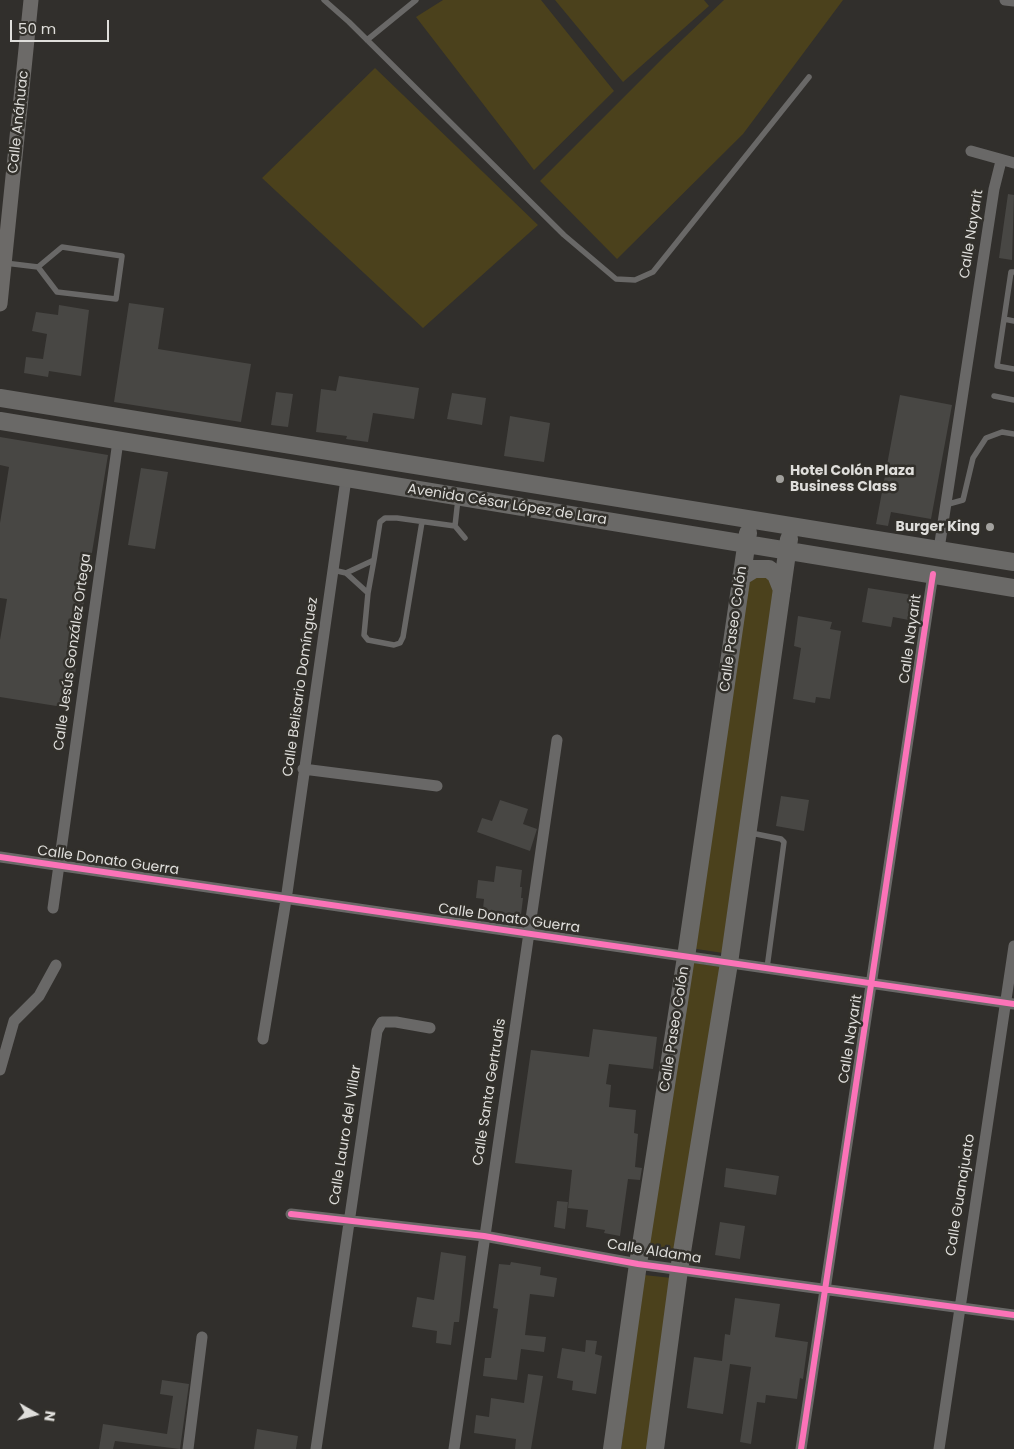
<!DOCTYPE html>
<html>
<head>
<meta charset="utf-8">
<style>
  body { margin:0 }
  #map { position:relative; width:1014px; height:1449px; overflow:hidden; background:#312f2c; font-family:Poppins,sans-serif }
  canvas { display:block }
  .north { position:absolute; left:10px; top:1389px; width:50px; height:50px; -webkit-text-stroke:4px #32302b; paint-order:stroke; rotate:98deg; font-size:14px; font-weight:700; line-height:20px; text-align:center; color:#dfdedb }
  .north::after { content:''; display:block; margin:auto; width:18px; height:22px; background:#dfdedb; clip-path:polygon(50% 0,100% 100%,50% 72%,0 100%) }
  .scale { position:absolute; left:10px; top:20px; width:99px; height:22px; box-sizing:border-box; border:2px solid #dfdedb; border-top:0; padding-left:6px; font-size:15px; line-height:18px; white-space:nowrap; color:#dfdedb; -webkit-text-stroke:4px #32302b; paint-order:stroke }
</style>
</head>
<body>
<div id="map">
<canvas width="1014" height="1449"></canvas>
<div class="north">N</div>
<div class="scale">50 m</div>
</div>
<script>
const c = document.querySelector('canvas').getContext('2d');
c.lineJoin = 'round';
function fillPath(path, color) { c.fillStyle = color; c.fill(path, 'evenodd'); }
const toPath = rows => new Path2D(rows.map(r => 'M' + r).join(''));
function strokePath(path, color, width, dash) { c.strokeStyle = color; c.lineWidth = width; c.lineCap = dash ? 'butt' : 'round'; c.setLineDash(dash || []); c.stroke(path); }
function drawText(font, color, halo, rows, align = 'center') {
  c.font = font + ' Poppins,sans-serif'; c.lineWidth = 5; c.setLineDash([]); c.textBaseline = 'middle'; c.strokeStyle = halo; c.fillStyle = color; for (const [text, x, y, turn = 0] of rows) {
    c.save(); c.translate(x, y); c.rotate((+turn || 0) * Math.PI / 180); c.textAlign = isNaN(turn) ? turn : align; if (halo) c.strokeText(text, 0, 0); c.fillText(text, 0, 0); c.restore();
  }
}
fillPath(toPath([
  [443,0,541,0,614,91,534,170,416,17],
  [555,0,704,0,709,6,623,82],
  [724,0,843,0,743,134,617,259,540,181,665,56],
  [375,68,538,225,423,328,262,178],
  [754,575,772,577,776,602,723,953,690,948,742,596],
  [689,962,721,967,675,1257,648,1252],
  [644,1275,672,1278,649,1449,621,1449]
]), '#4b411c');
fillPath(toPath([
  [1008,194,1014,195,1012,260,999,258],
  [129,303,164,308,158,349,251,364,241,422,114,402],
  [59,305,89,310,81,376,49,371,48,377,24,373,26,357,43,359,47,334,32,331,36,312,58,315],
  [339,376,419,388,414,419,373,413,368,442,346,439,347,436,316,432,321,389,336,391],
  [276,392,293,394,288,427,271,425],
  [452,393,486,398,482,425,447,419],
  [900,395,952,405,931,519,891,512,888,526,876,524],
  [510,416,550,423,544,462,504,456],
  [0,437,108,455,73,668,76,668,69,708,0,697,0,640,7,599,0,598,0,523,9,467,0,465],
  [141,468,168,472,155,549,128,545],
  [868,588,918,596,914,621,893,617,891,627,862,622],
  [798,616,832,622,830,629,841,631,830,699,816,697,815,703,793,699,801,648,794,646],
  [781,796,809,800,804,831,776,826],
  [500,800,528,809,523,824,537,829,530,851,477,832,482,818,492,821],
  [496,866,522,870,520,887,522,887,521,898,523,898,520,923,482,918,484,899,476,898,478,880,494,882],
  [593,1029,657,1037,653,1069,609,1064,606,1084,611,1085,609,1107,636,1110,634,1133,638,1134,635,1167,642,1168,640,1180,628,1179,620,1236,604,1233,605,1230,586,1227,588,1210,568,1208,572,1170,515,1163,531,1050,589,1057],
  [726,1168,779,1176,776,1195,724,1187],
  [557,1201,568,1202,565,1229,554,1227],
  [720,1222,745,1226,740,1259,715,1255],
  [441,1252,466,1256,459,1322,454,1322,451,1345,436,1343,437,1331,412,1327,417,1297,434,1300],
  [511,1262,541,1267,540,1275,557,1278,554,1297,530,1294,525,1335,546,1337,544,1352,521,1349,517,1380,483,1376,485,1358,491,1358,498,1309,493,1308,499,1264,510,1265],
  [735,1298,780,1304,775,1337,808,1342,803,1379,800,1378,797,1399,766,1395,765,1403,757,1402,751,1444,740,1442,751,1367,730,1364,723,1414,687,1408,694,1357,722,1361,725,1334,730,1335],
  [586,1340,597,1341,595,1354,602,1356,596,1394,572,1390,573,1381,557,1378,562,1348,585,1352],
  [528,1374,543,1376,531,1449,515,1449,516,1439,474,1433,476,1415,489,1417,491,1398,524,1403],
  [162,1380,189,1384,180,1449,115,1441,113,1449,99,1449,103,1424,167,1434,173,1396,160,1394],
  [257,1429,298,1436,296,1449,254,1449]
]), '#484744');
strokePath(toPath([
  [324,0,349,22,564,235,616,279,635,280,653,272,809,77],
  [367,40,416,0],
  [5,263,38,267,57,292,116,299,122,256,62,247,38,267],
  [1004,319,1011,272,1014,272],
  [1014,321,1004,319,997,366,1014,369],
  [994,396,1014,400],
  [945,505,963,500,973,458,986,438,1002,432,1014,434],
  [455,526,458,499],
  [333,570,346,573,374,560,380,522,385,518,397,518,455,526,465,538],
  [346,573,368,593,364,635,368,640,394,645,400,643,403,637,422,522],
  [368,593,374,560],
  [751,833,781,839,784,842,767,968]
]), '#696867', 5.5);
strokePath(toPath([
  [1005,0,1014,1],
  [971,151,1014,163],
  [939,549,994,189,1001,161],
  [303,769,437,786],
  [0,857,1014,1004],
  [53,908,118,441],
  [263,1039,286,900,346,479],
  [0,1070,14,1021,39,996,56,965],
  [291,1214,484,1236,638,1264,1014,1315],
  [188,1449,202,1337],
  [316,1449,377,1031,382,1022,396,1022,430,1028],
  [454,1449,557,740],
  [801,1449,933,574],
  [939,1449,1014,946]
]), '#696867', 11);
strokePath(toPath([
  [0,304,31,0]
]), '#6c6a68', 15);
strokePath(toPath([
  [0,398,1014,562],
  [0,421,1014,588],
  [741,577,754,569,769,569,776,575,782,590],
  [612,1449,638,1264,686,957,748,533],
  [655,1449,679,1270,729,963,789,539]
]), '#6a6967', 18);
strokePath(toPath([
  [0,857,1014,1004],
  [291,1214,484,1236,638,1264,1014,1315],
  [801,1449,933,574]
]), '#fb73b8', 6);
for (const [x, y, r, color] of [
  [780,479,5,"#a2a19e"],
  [990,527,5,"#a2a19e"]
]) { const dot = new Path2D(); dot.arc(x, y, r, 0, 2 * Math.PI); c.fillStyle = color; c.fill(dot); strokePath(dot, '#32302b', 2); }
drawText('14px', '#dfdedb', '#32302b', [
  ["Calle Anáhuac",19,122,-84],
  ["Calle Nayarit",972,234,-81],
  ["Avenida César López de Lara",507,505,9],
  ["Calle Paseo Colón",734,629,-82],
  ["Calle Nayarit",911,639,-82],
  ["Calle Jesús González Ortega",73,652,-82],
  ["Calle Belisario Domínguez",301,687,-82],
  ["Calle Donato Guerra",108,861,8],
  ["Calle Donato Guerra",509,919,8],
  ["Calle Paseo Colón",675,1029,-81],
  ["Calle Nayarit",851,1039,-81],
  ["Calle Santa Gertrudis",490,1092,-81],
  ["Calle Lauro del Villar",346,1135,-81],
  ["Calle Guanajuato",961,1195,-81],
  ["Calle Aldama",654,1252,9]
]);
drawText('bold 14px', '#dfdedb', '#32302b', [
  ["Hotel Colón Plaza",790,471],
  ["Business Class",790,487],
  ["Burger King",980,527,"right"]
], 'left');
</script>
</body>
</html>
